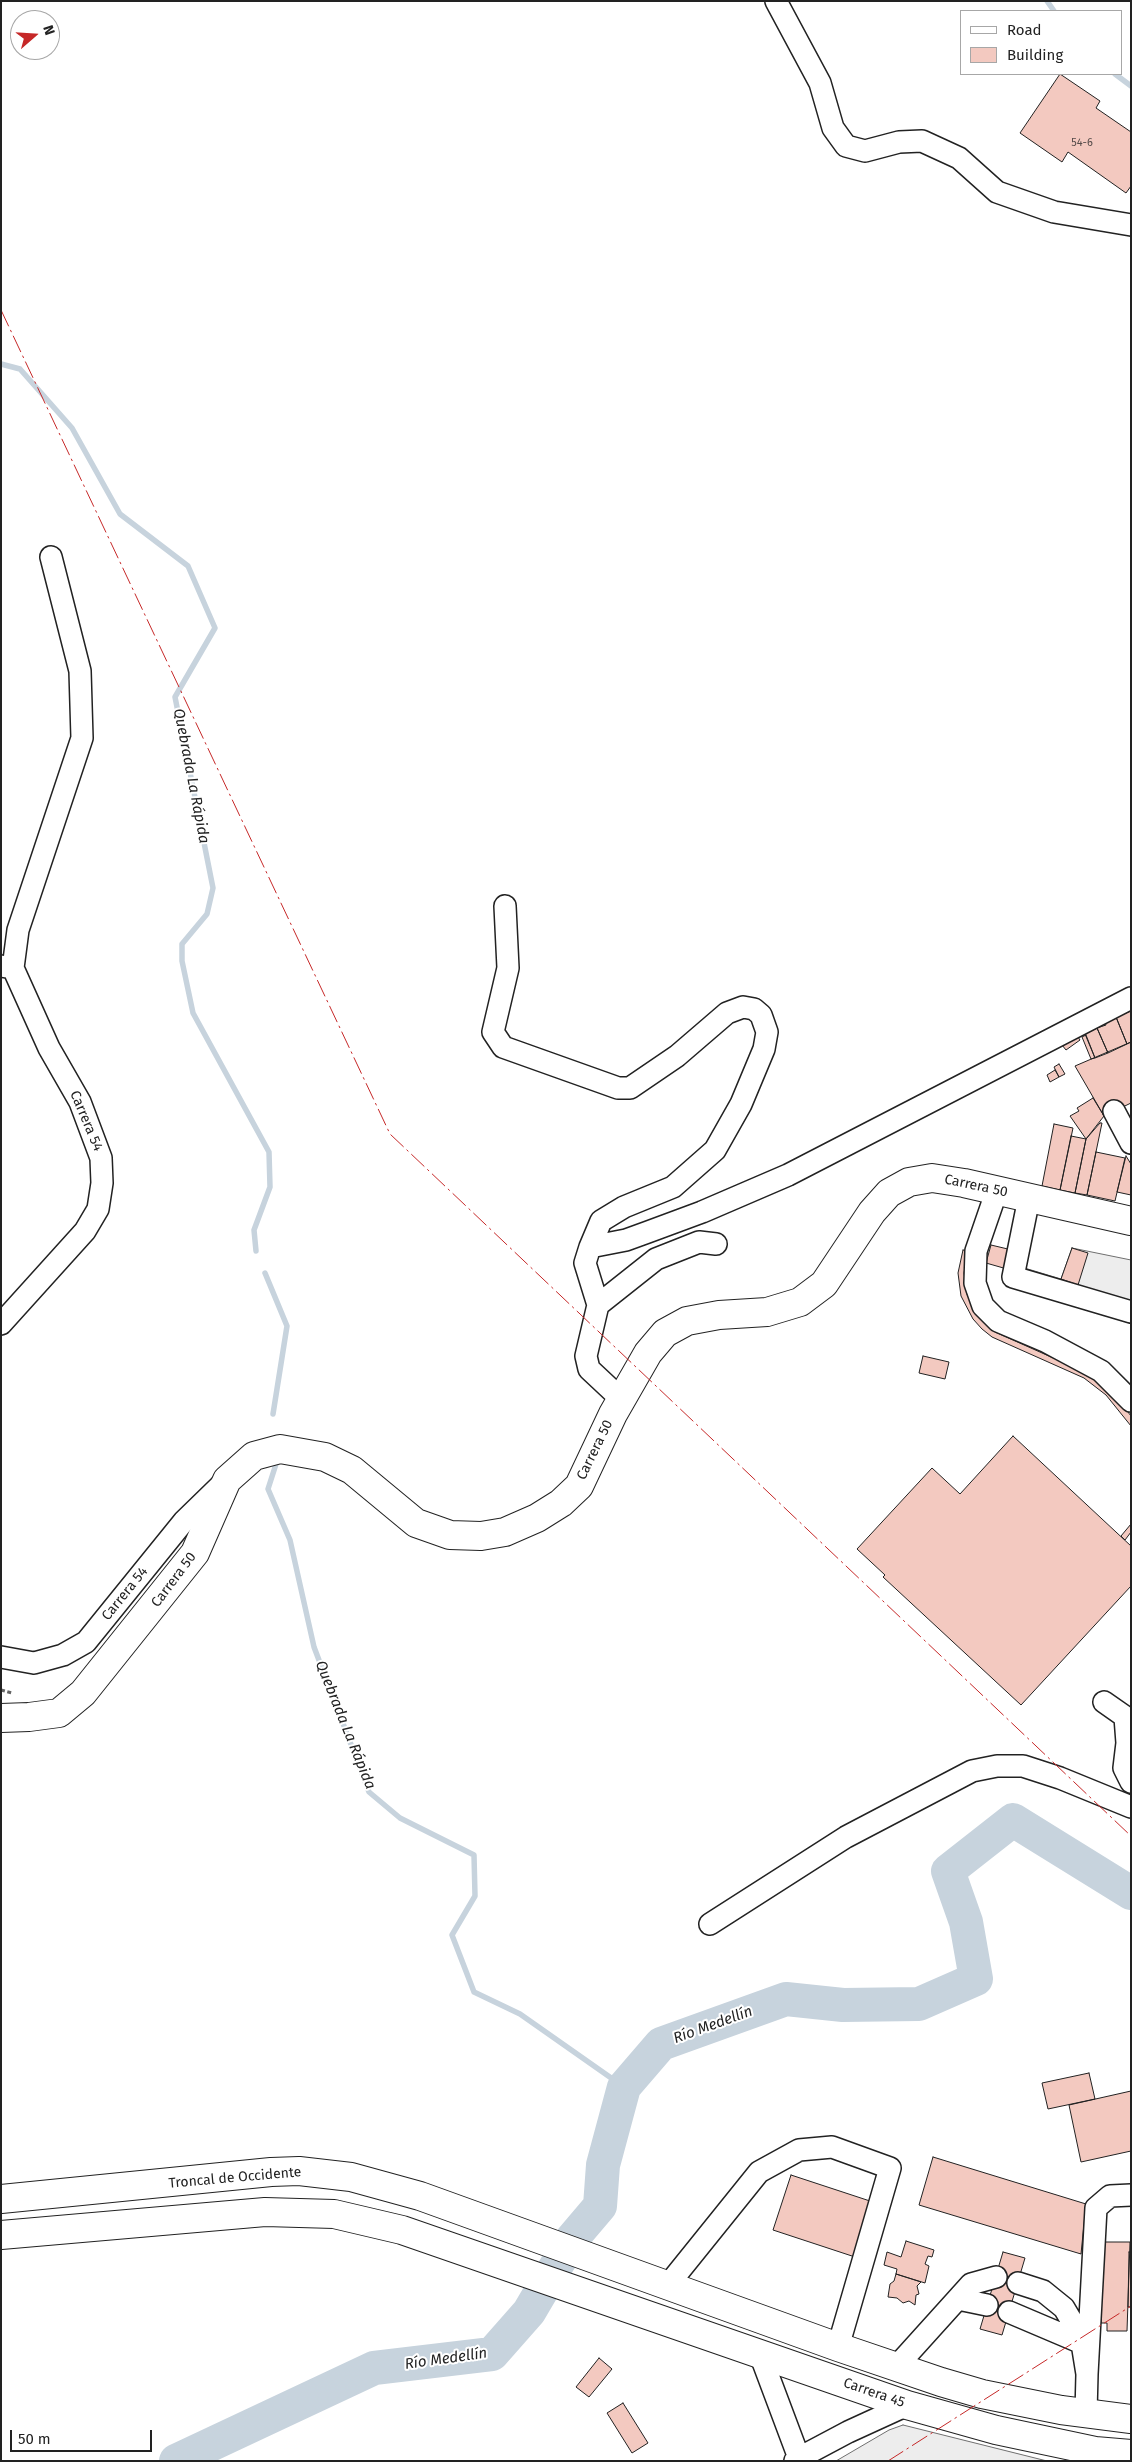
<!DOCTYPE html>
<html>
<head>
<meta charset="utf-8">
<style>
  body { margin:0 }
  #map { position:relative; width:1132px; height:2462px; overflow:hidden; background:#fff; font-family:"Fira Sans",sans-serif }
  canvas { display:block }
  .frame { position:absolute; inset:0; border:2px solid #222; pointer-events:none }
  .legend { position:absolute; left:960px; top:10px; width:162px; height:65px; box-sizing:border-box; background:#fff; border:1px solid #a7a7a7; margin:0; padding:6px 9px; list-style:none; font-size:15px; color:#222 }
  .legend li { display:flex; align-items:center; gap:10px; height:25px }
  .legend b { width:25px; border:1px solid #a7a7a7 }
  .north { position:absolute; left:10px; top:10px; width:50px; height:50px; box-sizing:border-box; background:#fff; border:1px solid #a7a7a7; border-radius:50%; rotate:71deg; font-size:14px; font-weight:700; line-height:20px; text-align:center; color:#222 }
  .north::after { content:''; display:block; margin:auto; width:18px; height:22px; background:#c62828; clip-path:polygon(50% 0,100% 100%,50% 72%,0 100%) }
  .scale { position:absolute; left:10px; top:2430px; width:142px; height:22px; box-sizing:border-box; border:2px solid #222; border-top:0; padding-left:6px; font-size:15px; line-height:18px; white-space:nowrap; color:#222; -webkit-text-stroke:4px #fff; paint-order:stroke }
</style>
</head>
<body>
<div id="map">
<canvas width="1132" height="2462"></canvas>
<div class="frame"></div>
<ul class="legend">
<li><b style="height:6px;background:#fff"></b>Road</li>
<li><b style="height:14px;background:#f3c9c0"></b>Building</li>
</ul>
<div class="north">N</div>
<div class="scale">50 m</div>
</div>
<script>
const c = document.querySelector('canvas').getContext('2d');
c.lineJoin = 'round';
function fillPath(path, color) { c.fillStyle = color; c.fill(path, 'evenodd'); }
const toPath = rows => new Path2D(rows.map(r => 'M' + r).join(''));
function strokePath(path, color, width, dash) { c.strokeStyle = color; c.lineWidth = width; c.lineCap = dash ? 'butt' : 'round'; c.setLineDash(dash || []); c.stroke(path); }
function drawText(font, color, halo, rows, align = 'center') {
  c.font = font + ' "Fira Sans",sans-serif'; c.lineWidth = 4; c.setLineDash([]); c.textBaseline = 'middle'; c.strokeStyle = halo; c.fillStyle = color; for (const [text, x, y, turn = 0] of rows) {
    c.save(); c.translate(x, y); c.rotate((+turn || 0) * Math.PI / 180); c.textAlign = isNaN(turn) ? turn : align; if (halo) c.strokeText(text, 0, 0); c.fillText(text, 0, 0); c.restore();
  }
}
const parking = toPath([
  [1072,1248,1131,1260,1131,1322,1003,1283,1008,1263,1061,1279,1072,1248],
  [903,2425,1047,2461,836,2461,889,2430,903,2425]
]);
fillPath(parking, '#ededed');
strokePath(parking, '#6f6f6f', 1);
strokePath(toPath([
  [1047,1,1054,11],
  [1115,74,1131,86],
  [1,364,20,369,72,428,120,514,188,566,215,628,175,697,213,888,207,914,182,944,182,961,193,1013,269,1152,270,1187,254,1230,256,1251],
  [265,1273,287,1326,273,1414],
  [277,1461,268,1489,290,1540,314,1647,369,1792,400,1818,474,1855,475,1896,452,1935,474,1992,520,2014,624,2087]
]), '#c7d3dd', 5.5);
strokePath(toPath([
  [176,2461,374,2368,492,2354,529,2312,572,2239,600,2206,603,2165,624,2087,661,2044,786,1999,843,2005,919,2004,976,1979,966,1922,948,1871,1013,1820,1131,1893]
]), '#c7d3dd', 34);
const building = toPath([
  [1060,74,1100,101,1096,108,1131,132,1131,186,1126,193,1068,152,1062,162,1020,133,1060,74],
  [1131,1011,1131,1042,1127,1044,1116,1017,1131,1011],
  [1116,1017,1127,1044,1108,1053,1097,1028,1106,1025,1105,1022,1116,1017],
  [1097,1028,1108,1053,1095,1058,1085,1034,1097,1028],
  [1076,1034,1080,1040,1066,1050,1062,1045,1076,1034],
  [1086,1035,1095,1058,1091,1059,1082,1037,1086,1035],
  [1131,1042,1131,1103,1104,1116,1075,1066,1131,1042],
  [1059,1064,1065,1074,1059,1077,1054,1067,1059,1064],
  [1055,1070,1059,1077,1050,1082,1047,1075,1055,1070],
  [1093,1098,1104,1116,1086,1139,1070,1116,1079,1111,1077,1108,1093,1098],
  [1100,1123,1102,1123,1087,1195,1075,1193,1086,1139,1100,1123],
  [1054,1124,1073,1128,1060,1190,1042,1186,1054,1124],
  [1071,1136,1086,1139,1075,1193,1060,1190,1071,1136],
  [1096,1152,1125,1158,1115,1201,1087,1195,1096,1152],
  [1126,1156,1131,1164,1131,1195,1117,1192,1126,1156],
  [991,1245,1012,1250,1007,1269,986,1263,991,1245],
  [1072,1248,1088,1253,1078,1285,1061,1279,1072,1248],
  [963,1250,968,1251,964,1273,967,1294,977,1316,985,1324,995,1332,1087,1373,1121,1403,1131,1416,1131,1426,1106,1395,1084,1378,992,1337,982,1329,973,1319,961,1296,958,1273,963,1250],
  [923,1356,949,1362,945,1379,919,1373,923,1356],
  [1013,1436,1131,1546,1131,1586,1021,1705,883,1577,885,1575,857,1549,932,1468,960,1494,1013,1436],
  [1131,1524,1131,1532,1125,1540,1121,1536,1131,1524],
  [1089,2073,1095,2099,1048,2109,1042,2083,1089,2073],
  [1131,2091,1131,2151,1081,2162,1069,2105,1131,2091],
  [933,2157,1086,2204,1081,2254,919,2205,933,2157],
  [791,2175,873,2202,855,2257,773,2230,791,2175],
  [906,2241,934,2250,932,2257,928,2256,925,2264,929,2266,925,2283,896,2274,897,2269,884,2265,887,2252,901,2257,906,2241],
  [1103,2242,1130,2242,1127,2331,1107,2331,1107,2323,1101,2323,1103,2242],
  [1003,2252,1025,2258,1002,2335,980,2329,1003,2252],
  [1129,2252,1131,2252,1131,2307,1128,2307,1129,2252],
  [896,2274,921,2282,917,2286,919,2294,916,2295,915,2305,909,2301,903,2303,897,2298,888,2297,890,2284,894,2281,896,2274],
  [599,2358,612,2369,589,2397,576,2387,599,2358],
  [623,2403,648,2443,632,2453,607,2413,623,2403]
]);
fillPath(building, '#f3c9c0');
strokePath(building, '#222', 1);
const minor = toPath([
  [776,1,820,83,833,128,846,146,865,151,899,142,922,141,959,158,997,192,1054,212,1131,225],
  [505,906,508,968,493,1032,503,1047,618,1088,630,1088,677,1056,727,1013,743,1007,754,1009,761,1015,767,1032,764,1049,741,1104,715,1150,673,1187,624,1207,601,1221,590,1247,585,1263,598,1305,586,1356,589,1369,621,1399],
  [1,966,13,968,49,1048,80,1102,101,1158,102,1183,98,1209,85,1231,1,1324],
  [13,968,18,930,82,738,80,671,51,557],
  [1114,1111,1131,1143],
  [997,1190,976,1251,975,1283,983,1306,998,1321,1045,1341,1101,1371,1131,1401],
  [1029,1198,1013,1277,1131,1312],
  [590,1247,626,1240,648,1232,702,1212,788,1175,1131,998],
  [598,1305,656,1259,699,1242,716,1244],
  [1,1657,34,1663,63,1655,86,1642,184,1521,221,1485],
  [1104,1702,1131,1721],
  [1125,1717,1127,1743,1124,1768,1131,1782],
  [710,1924,846,1837,972,1771,997,1766,1023,1766,1060,1778,1131,1807],
  [1018,2283,1043,2291,1064,2308,1077,2330,1082,2343,1087,2374,1086,2413],
  [668,2285,759,2172,799,2150,832,2147,890,2168,838,2347],
  [958,2299,987,2305],
  [1009,2312,1082,2343],
  [760,2354,799,2458,795,2461],
  [897,2366,971,2284,996,2277],
  [1087,2374,1096,2208,1110,2196,1131,2195],
  [800,2461,799,2458,848,2432,907,2405]
]);
const major = toPath([
  [1,1718,29,1717,59,1713,83,1693,195,1553,227,1480,254,1456,280,1449,325,1457,352,1470,416,1523,450,1535,481,1536,505,1532,537,1518,561,1503,579,1486,613,1414,648,1353,665,1333,687,1321,719,1315,767,1312,800,1302,824,1284,872,1212,889,1193,909,1182,932,1178,964,1183,1131,1221]
]);
const highway = toPath([
  [1,2199,271,2172,299,2171,351,2177,420,2196,838,2347,941,2382,982,2394,1061,2410,1131,2419],
  [1,2235,265,2212,334,2214,402,2230,907,2405,996,2430,1095,2451,1131,2454]
]);
strokePath(minor, '#222', 24);
strokePath(major, '#222', 30);
strokePath(highway, '#222', 30);
strokePath(toPath([
  [1,1690,12,1693]
]), '#646464', 3, [4, 2.5]);
strokePath(minor, '#fff', 21);
strokePath(major, '#fff', 28);
strokePath(highway, '#fff', 28);
strokePath(toPath([
  [1,310,390,1134,1131,1836],
  [888,2461,1131,2306]
]), '#c62828', 1, [18, 4, 2.5, 4]);
drawText('11px', '#564c4a', null, [
  ["54-6",1082,143]
]);
drawText('14px', '#222', '#fff', [
  ["Carrera 54",86,1121,67],
  ["Carrera 50",976,1186,12],
  ["Carrera 50",595,1450,-64],
  ["Carrera 50",174,1580,-53],
  ["Carrera 54",125,1594,-51],
  ["Troncal de Occidente",235,2178,-5],
  ["Carrera 45",874,2393,19]
]);
drawText('italic 15px', '#222', '#fff', [
  ["Quebrada La Rápida",191,776,79],
  ["Quebrada La Rápida",345,1725,68],
  ["Río Medellín",713,2025,-20],
  ["Río Medellín",446,2359,-8]
]);
</script>
</body>
</html>
